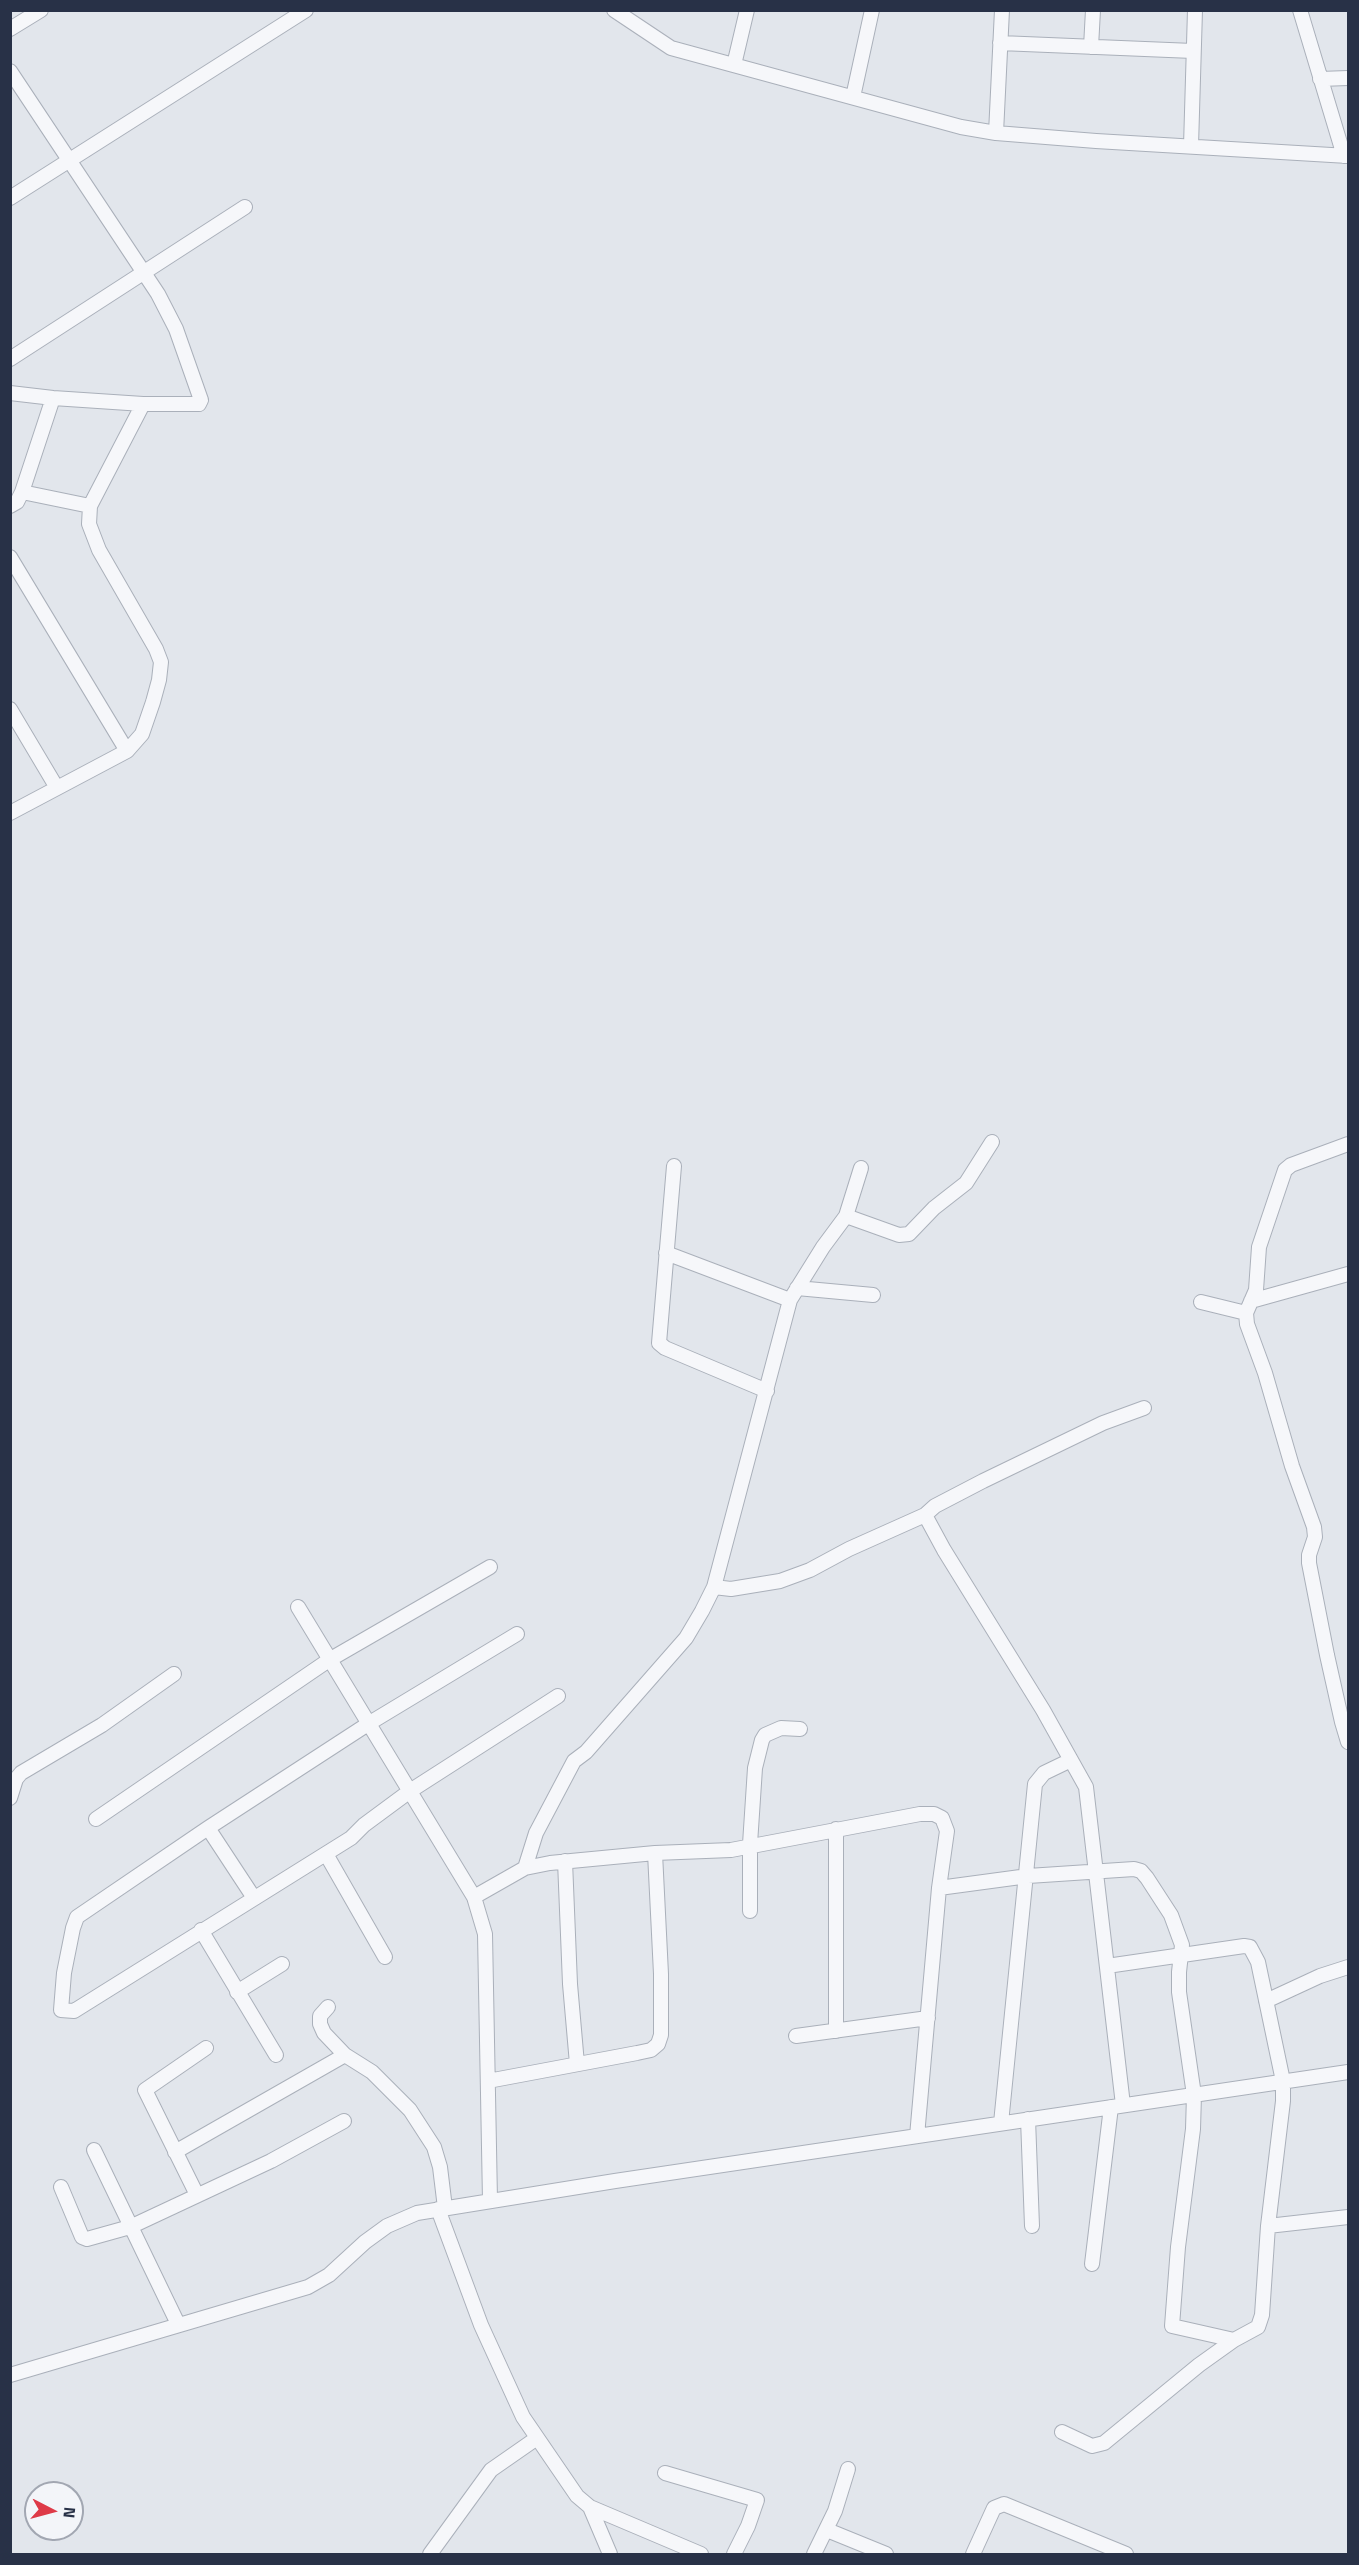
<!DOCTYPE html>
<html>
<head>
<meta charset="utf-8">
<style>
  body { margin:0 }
  #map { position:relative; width:1359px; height:2565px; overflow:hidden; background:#e2e6ec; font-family:"Titillium Web",sans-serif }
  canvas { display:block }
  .frame { position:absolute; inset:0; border:12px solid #283147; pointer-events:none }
  .north { position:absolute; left:24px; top:2481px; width:60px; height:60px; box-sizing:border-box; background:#f3f5f9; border:2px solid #a2a7b2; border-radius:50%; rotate:96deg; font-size:16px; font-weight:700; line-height:24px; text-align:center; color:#283147 }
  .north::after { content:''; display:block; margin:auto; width:21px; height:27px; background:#de3a48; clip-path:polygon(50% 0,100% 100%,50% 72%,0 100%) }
</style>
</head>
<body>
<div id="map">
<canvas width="1359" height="2565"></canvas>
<div class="frame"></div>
<div class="north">N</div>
</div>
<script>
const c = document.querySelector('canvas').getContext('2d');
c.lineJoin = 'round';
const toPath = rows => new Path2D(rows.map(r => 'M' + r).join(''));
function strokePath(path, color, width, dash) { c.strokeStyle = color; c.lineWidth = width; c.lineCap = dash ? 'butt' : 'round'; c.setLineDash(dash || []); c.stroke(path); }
const minor = toPath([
  [614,10,671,48,961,127,996,133,1096,141,1348,156],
  [1300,10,1344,156],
  [10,29,41,10],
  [1000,43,1193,51],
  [1091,47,1093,10],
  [734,65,747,10],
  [10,71,158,294,176,329,201,400,199,404,143,404,53,398,10,393],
  [1320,79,1348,78],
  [853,97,872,10],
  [996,133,1002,10],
  [1191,146,1195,10],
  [10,198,306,10],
  [10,359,245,207],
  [22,492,90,506],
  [10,506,17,502,22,492,53,398],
  [10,557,127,751],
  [10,709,57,788],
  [10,813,127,751,142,734,153,702,159,680,161,662,156,649,99,550,89,524,90,506,143,404],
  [1348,1144,1291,1165,1285,1170,1259,1247,1256,1290,1246,1313,1247,1324,1265,1373,1292,1466,1314,1527,1315,1537,1309,1555,1309,1563,1327,1655,1342,1722,1348,1742],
  [674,1166,659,1343,665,1348,767,1391],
  [846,1216,899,1235,909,1234,934,1208,966,1183,992,1142],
  [666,1253,790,1300],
  [797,1288,873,1295],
  [1251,1301,1348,1274],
  [1201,1302,1246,1313],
  [714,1587,731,1589,780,1581,810,1570,849,1549,925,1515],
  [298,1607,474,1897,485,1934,490,2200],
  [517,1634,368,1724,208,1828,77,1917,73,1928,64,1973,61,2010,74,2011,351,1838,364,1825,410,1791,558,1696],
  [10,1798,16,1779,21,1773,102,1725,174,1674],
  [96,1819,329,1660,490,1567],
  [208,1828,254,1898],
  [836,1829,836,2031],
  [326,1854,385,1957],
  [565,1861,570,1984,577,2064],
  [525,1868,536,1833,574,1761,586,1752,686,1638,702,1611,714,1587,790,1300,823,1247,846,1216,861,1168],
  [939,1888,1028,1876,1134,1869,1141,1871,1147,1878,1171,1915,1182,1945,1179,1972,1179,1992,1194,2095,1193,2129,1178,2247,1172,2326,1234,2340],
  [474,1897,525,1868,550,1863,655,1853,731,1850,920,1814,934,1814,942,1818,947,1831,939,1888,917,2136],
  [750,1911,750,1844,755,1768,762,1740,765,1735,781,1728,800,1729],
  [201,1930,276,2055],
  [237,1992,282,1964],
  [1266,2001,1320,1976,1348,1967],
  [328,2007,320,2016,320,2024,324,2033,345,2055,372,2072,410,2110,434,2147,440,2167,445,2208],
  [796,2036,928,2018],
  [488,2081,637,2053,651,2050,658,2044,661,2035,661,1974,655,1853],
  [1123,2105,1086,1787,1043,1710,944,1550,925,1515,935,1506,983,1481,1103,1423,1144,1408],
  [1028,2119,1032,2226],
  [1001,2123,1035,1784,1044,1773,1071,1760],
  [94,2150,178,2324],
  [175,2152,345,2055],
  [61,2187,82,2237,87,2239,130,2227,271,2161,344,2121],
  [197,2195,145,2090,206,2048],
  [438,2209,481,2325,523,2417,577,2496,590,2507,701,2554],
  [1268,2226,1348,2217],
  [1092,2264,1111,2107],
  [10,2375,308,2287,329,2275,365,2242,387,2226,417,2213,615,2181,1348,2072],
  [1062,2432,1092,2446,1104,2443,1199,2365,1234,2340,1258,2327,1262,2315,1268,2226,1283,2101,1283,2081,1258,1962,1250,1947,1244,1946,1107,1966],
  [665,2473,757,2500,748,2526,734,2554],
  [590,2507,610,2554],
  [827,2530,886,2554],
  [430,2554,491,2470,537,2438],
  [814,2554,835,2511,848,2469],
  [973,2554,994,2508,1004,2504,1126,2554]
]);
strokePath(minor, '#aab0ba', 16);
strokePath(minor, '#f6f7fa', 14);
</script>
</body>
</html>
